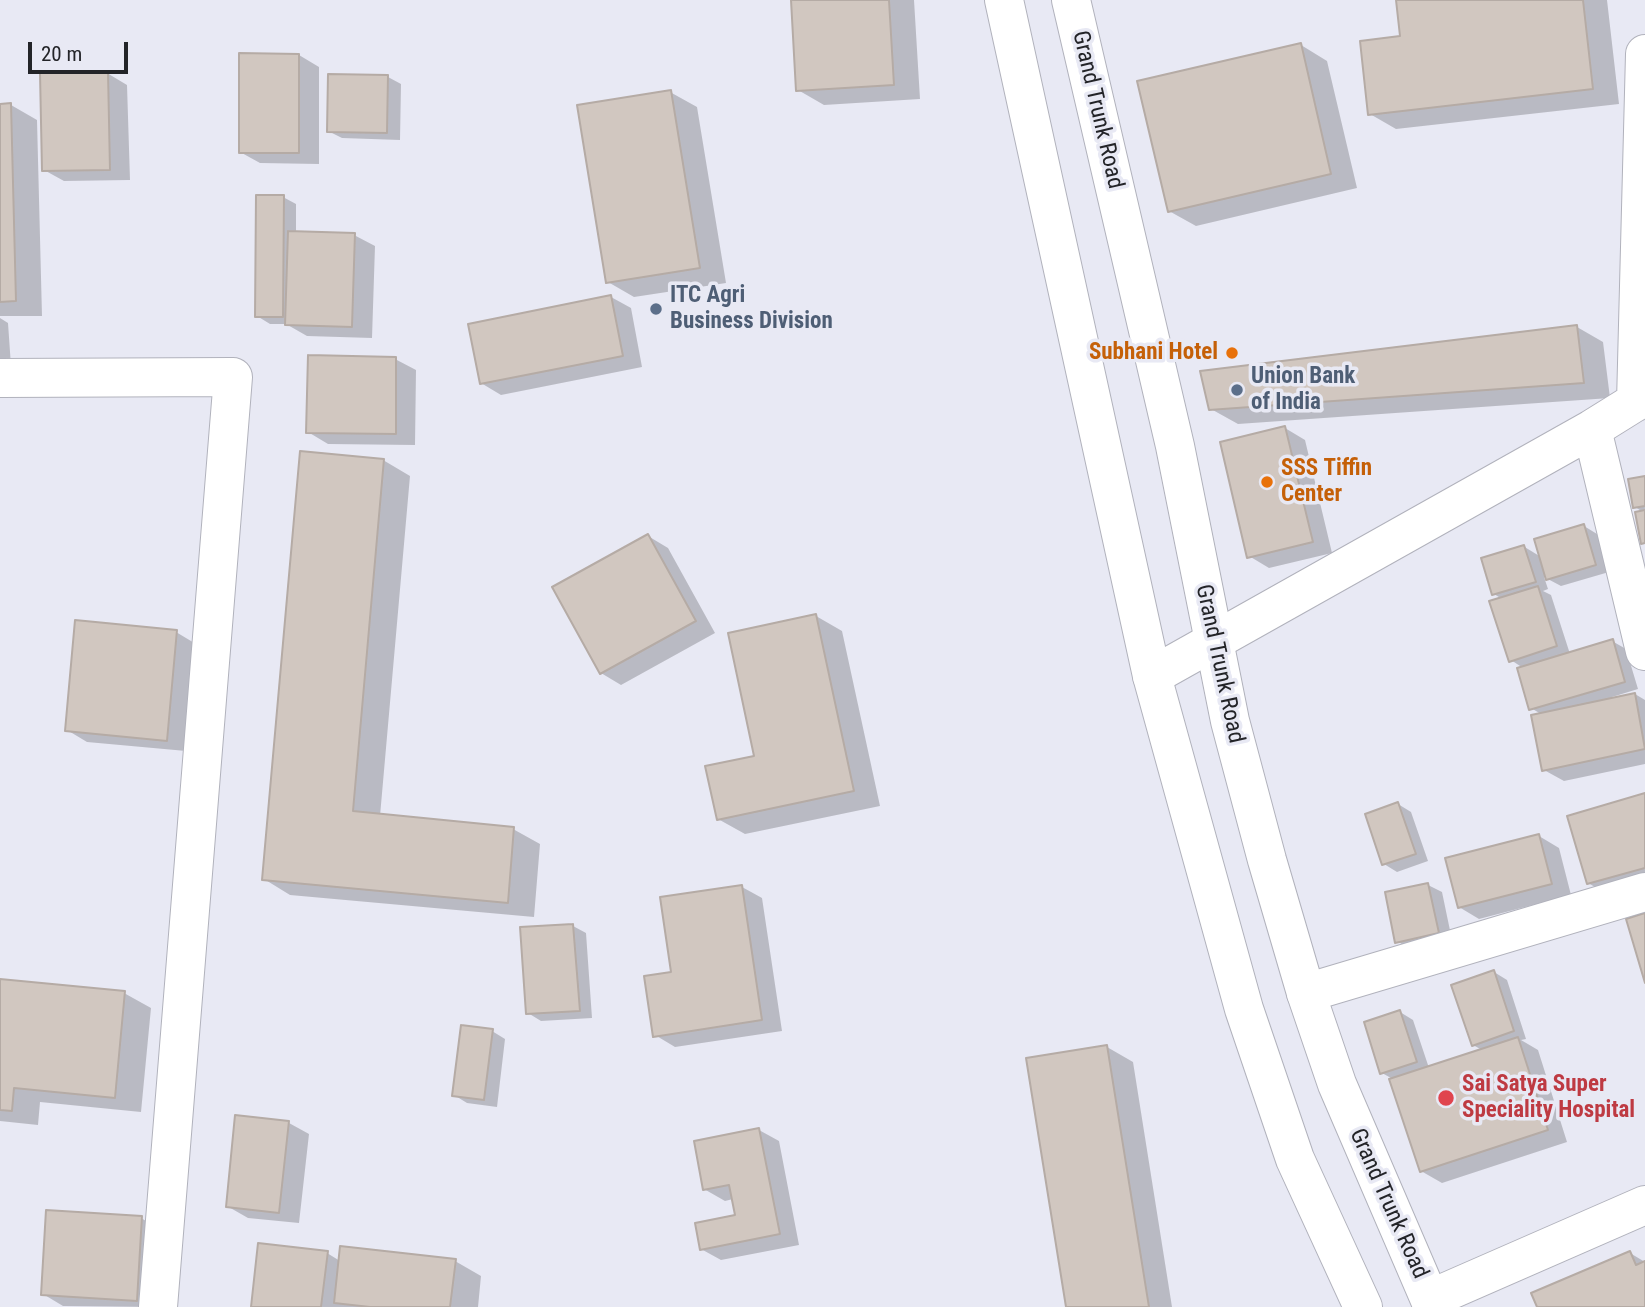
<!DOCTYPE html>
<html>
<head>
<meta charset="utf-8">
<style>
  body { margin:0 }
  #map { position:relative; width:1645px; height:1307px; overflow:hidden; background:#e8e9f4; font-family:"Roboto Condensed",sans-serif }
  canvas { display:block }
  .scale { position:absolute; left:28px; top:42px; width:100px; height:32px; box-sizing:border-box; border:4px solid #232428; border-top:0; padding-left:9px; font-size:21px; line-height:24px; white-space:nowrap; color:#232428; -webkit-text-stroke:5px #e8e9f4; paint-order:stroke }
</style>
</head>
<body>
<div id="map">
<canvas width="1645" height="1307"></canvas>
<div class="scale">20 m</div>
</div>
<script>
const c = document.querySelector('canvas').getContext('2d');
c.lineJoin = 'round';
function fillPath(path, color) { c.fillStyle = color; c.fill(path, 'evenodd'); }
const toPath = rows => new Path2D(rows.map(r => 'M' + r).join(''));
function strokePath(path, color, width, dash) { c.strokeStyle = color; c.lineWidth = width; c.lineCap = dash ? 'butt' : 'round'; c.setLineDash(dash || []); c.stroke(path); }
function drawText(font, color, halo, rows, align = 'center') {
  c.font = font + ' "Roboto Condensed",sans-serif'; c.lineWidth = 7; c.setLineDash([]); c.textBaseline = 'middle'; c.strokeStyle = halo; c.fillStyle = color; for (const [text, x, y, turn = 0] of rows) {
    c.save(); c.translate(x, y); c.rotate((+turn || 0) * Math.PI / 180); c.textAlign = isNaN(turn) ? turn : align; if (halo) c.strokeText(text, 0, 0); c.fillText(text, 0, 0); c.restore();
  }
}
fillPath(toPath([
  [793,0,914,0,920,99,824,105,798,90],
  [1398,0,1607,0,1619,104,1396,129,1370,114,1402,38],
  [1301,45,1327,61,1357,188,1196,226,1169,211],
  [299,55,319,67,319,164,260,163,240,152],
  [107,73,127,85,130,180,64,181,44,170],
  [388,77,401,84,400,140,342,138,328,131],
  [670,92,697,107,726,283,634,297,608,282],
  [0,105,11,105,37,120,42,316,0,316],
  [283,197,296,204,296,233,354,235,375,246,372,338,307,336,286,324,270,324,257,316],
  [611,297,631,308,642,367,501,395,481,383],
  [0,318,8,323,11,366,0,367],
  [1577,327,1603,342,1610,398,1238,424,1211,409],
  [395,359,416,370,415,445,328,444,308,432],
  [1285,428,1305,440,1332,553,1269,568,1249,556],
  [383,460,410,476,380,816,513,829,540,844,534,917,290,895,264,879],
  [1645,477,1645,544,1643,512,1635,507],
  [1584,526,1597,534,1609,572,1561,586,1544,577,1548,589,1543,591,1551,595,1570,654,1612,641,1626,649,1638,689,1612,697,1612,699,1635,694,1645,700,1645,764,1564,781,1544,770,1541,714,1531,708,1523,668,1511,660,1502,599,1494,594,1523,546,1541,557],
  [648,536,668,548,715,633,621,685,601,673],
  [816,616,842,631,880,806,745,834,718,819,756,757],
  [176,632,196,644,186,751,87,742,67,730],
  [1645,795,1645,884,1609,895,1588,883],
  [1398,804,1411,812,1428,861,1397,872,1384,864],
  [1539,836,1559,848,1571,895,1479,919,1459,907],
  [1428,885,1442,892,1452,940,1410,949,1397,941],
  [742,887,762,898,782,1031,675,1047,655,1035,673,974],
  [573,926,586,933,592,1018,541,1021,528,1013],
  [1494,972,1507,980,1526,1039,1521,1040,1538,1050,1567,1142,1442,1183,1421,1171,1391,1078,1382,1073,1400,1012,1413,1020,1429,1068,1482,1050,1473,1045],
  [0,981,124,993,151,1008,141,1112,40,1102,38,1125,0,1121],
  [492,1031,505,1039,497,1107,467,1103,454,1095],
  [1107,1047,1133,1062,1172,1307,1068,1307],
  [289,1123,309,1134,299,1223,248,1218,227,1206],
  [759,1130,779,1141,799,1245,721,1260,701,1249,737,1216,733,1199,725,1201,704,1189],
  [141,1218,161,1230,157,1307,63,1306,43,1294],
  [327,1253,340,1261,455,1261,481,1276,478,1307,253,1307],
  [1630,1253,1645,1262,1645,1307,1539,1307]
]), '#0003');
const building = toPath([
  [791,0,889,0,894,85,796,91,791,0],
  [1396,0,1583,0,1593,89,1368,115,1360,41,1400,36,1396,0],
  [1301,43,1331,174,1168,212,1137,81,1301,43],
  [239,53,299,54,299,153,239,153,239,53],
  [108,71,110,170,42,171,40,73,108,71],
  [328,74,388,75,387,133,327,132,328,74],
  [671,90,700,268,606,283,577,105,671,90],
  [11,103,16,301,0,302,0,104,11,103],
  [256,195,284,195,283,317,255,317,256,195],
  [288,231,355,233,352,327,285,325,288,231],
  [611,295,623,356,480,384,468,324,611,295],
  [1577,325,1584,383,1209,410,1200,371,1577,325],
  [308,355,396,357,396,434,306,433,308,355],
  [1285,426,1313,542,1247,558,1220,442,1285,426],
  [300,451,384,459,353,811,514,827,508,903,262,880,300,451],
  [1645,476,1645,506,1633,508,1628,479,1645,476],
  [1645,510,1645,543,1641,544,1635,512,1645,510],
  [1584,524,1596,565,1546,580,1534,539,1584,524],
  [648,534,696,621,600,674,552,587,648,534],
  [1524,545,1536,582,1492,595,1481,558,1524,545],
  [1538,586,1557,646,1509,662,1489,601,1538,586],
  [816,614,854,791,717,820,705,766,754,756,728,633,816,614],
  [75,620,177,630,167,741,65,731,75,620],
  [1613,639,1625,682,1529,710,1517,668,1613,639],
  [1635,693,1645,749,1542,771,1531,715,1635,693],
  [1645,793,1645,868,1587,884,1567,816,1645,793],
  [1398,802,1416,854,1382,865,1365,814,1398,802],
  [1539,834,1552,884,1458,908,1445,858,1539,834],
  [1428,883,1439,933,1395,943,1385,892,1428,883],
  [742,885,762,1020,653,1037,644,976,671,972,660,897,742,885],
  [1645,913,1645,983,1626,919,1645,913],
  [573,924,580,1011,526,1014,520,927,573,924],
  [1494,970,1514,1031,1472,1046,1451,985,1494,970],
  [0,979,125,991,115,1098,14,1088,12,1111,0,1110,0,979],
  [1400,1010,1417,1062,1380,1074,1364,1022,1400,1010],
  [461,1025,493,1029,484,1100,452,1096,461,1025],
  [1518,1037,1548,1130,1420,1172,1389,1079,1518,1037],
  [1107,1045,1149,1307,1066,1307,1026,1058,1107,1045],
  [235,1115,289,1121,279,1213,226,1207,235,1115],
  [759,1128,780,1234,700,1250,695,1223,735,1215,729,1185,703,1190,694,1141,759,1128],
  [46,1210,142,1216,137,1301,41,1295,46,1210],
  [258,1243,328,1251,321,1307,251,1307,258,1243],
  [340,1246,456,1259,450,1307,370,1307,334,1303,340,1246],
  [1630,1251,1636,1265,1645,1261,1645,1307,1537,1307,1531,1293,1630,1251]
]);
fillPath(building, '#d1c7c0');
strokePath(building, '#b5aba5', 2);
const street = toPath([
  [0,378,233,377,158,1307],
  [1636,402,1645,54],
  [1592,429,1645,651],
  [1152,676,1592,429,1645,396],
  [1306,993,1645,892],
  [1430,1299,1645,1205]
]);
const secondary = toPath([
  [1004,0,1152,676,1244,1009,1295,1159,1363,1307],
  [1071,0,1175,446,1230,721,1267,860,1306,993,1337,1084,1433,1307]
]);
strokePath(street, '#b1b2bc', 40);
strokePath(secondary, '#b1b2bc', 40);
strokePath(street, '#fff', 38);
strokePath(secondary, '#fff', 38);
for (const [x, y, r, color] of [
  [656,309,7,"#5c6f8a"],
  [1232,353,7,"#e8710a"],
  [1237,390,7,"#5c6f8a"],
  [1267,482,7,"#e8710a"],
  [1446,1098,9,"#e0444e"]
]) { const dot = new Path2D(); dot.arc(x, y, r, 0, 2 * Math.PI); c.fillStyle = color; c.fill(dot); strokePath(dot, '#e8e9f4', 2.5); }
drawText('23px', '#232428', '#e8e9f4', [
  ["Grand Trunk Road",1097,110,77],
  ["Grand Trunk Road",1219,664,78],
  ["Grand Trunk Road",1388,1204,66]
]);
drawText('bold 23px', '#4e5e75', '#e8e9f4', [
  ["ITC Agri",670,296],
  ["Business Division",670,322],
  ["Union Bank",1251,377],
  ["of India",1251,403]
], 'left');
drawText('bold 23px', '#c56008', '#e8e9f4', [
  ["Subhani Hotel",1218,353],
  ["SSS Tiffin",1281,469,"left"],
  ["Center",1281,495,"left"]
], 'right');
drawText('bold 23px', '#be3a42', '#e8e9f4', [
  ["Sai Satya Super",1462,1085],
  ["Speciality Hospital",1462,1111]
], 'left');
</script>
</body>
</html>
